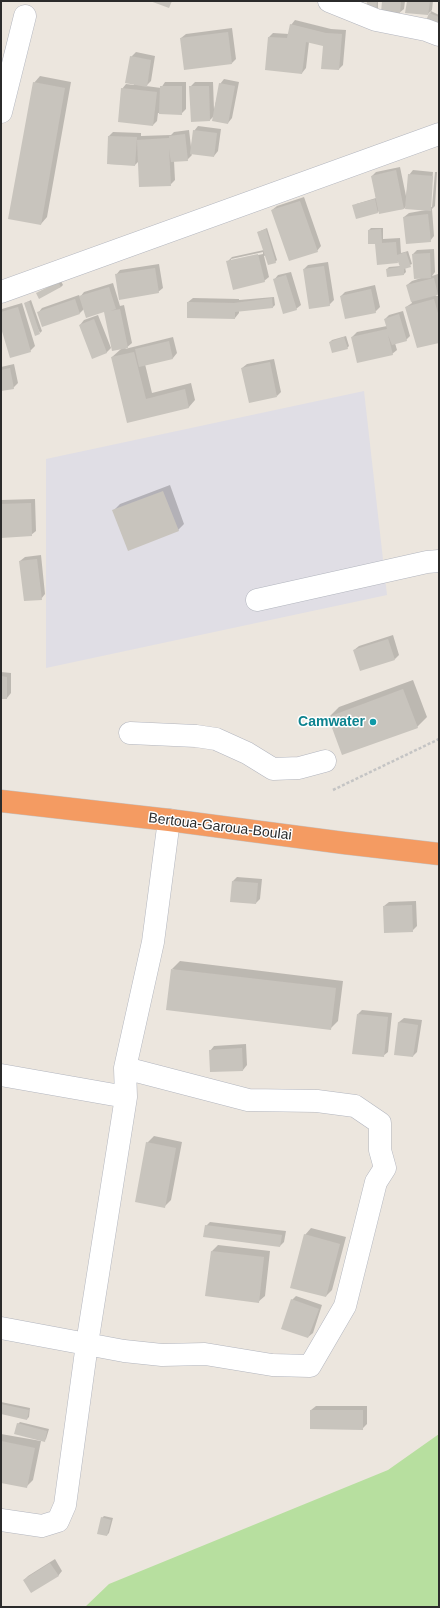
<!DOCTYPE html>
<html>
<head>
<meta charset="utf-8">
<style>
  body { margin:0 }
  #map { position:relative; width:440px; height:1608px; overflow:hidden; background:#ece6de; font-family:Helvetica,sans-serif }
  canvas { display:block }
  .frame { position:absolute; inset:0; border:2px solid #2b2b2b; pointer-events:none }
</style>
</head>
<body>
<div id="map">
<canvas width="440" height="1608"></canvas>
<div class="frame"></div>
</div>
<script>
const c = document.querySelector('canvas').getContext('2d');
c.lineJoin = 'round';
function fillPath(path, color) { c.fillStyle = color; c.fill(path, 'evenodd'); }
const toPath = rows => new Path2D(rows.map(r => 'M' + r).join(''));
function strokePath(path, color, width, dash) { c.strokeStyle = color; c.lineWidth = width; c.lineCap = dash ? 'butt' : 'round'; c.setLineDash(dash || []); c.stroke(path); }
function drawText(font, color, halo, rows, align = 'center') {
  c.font = font + ' Helvetica,sans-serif'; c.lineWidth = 3; c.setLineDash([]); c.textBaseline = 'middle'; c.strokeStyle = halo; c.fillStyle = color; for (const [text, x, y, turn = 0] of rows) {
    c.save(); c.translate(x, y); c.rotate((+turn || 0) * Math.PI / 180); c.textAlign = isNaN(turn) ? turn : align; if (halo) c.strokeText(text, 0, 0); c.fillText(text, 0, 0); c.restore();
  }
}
fillPath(toPath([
  [364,391,387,595,46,668,46,459]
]), '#e0dee5');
fillPath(toPath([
  [439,1434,439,1607,85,1607,109,1584,388,1470]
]), '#b7df9f');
fillPath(toPath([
  [368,1,378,1,378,9,376,11],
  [383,1,405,1,404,9,399,13],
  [408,1,433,1,432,10,428,14],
  [431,11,439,15,439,26,427,21],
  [295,20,331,29,346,30,343,65,339,69,324,45,309,42,306,68,302,73,269,37,273,33,289,34,291,25],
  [232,28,236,59,232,63,181,38,186,34],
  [136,52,155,56,151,81,146,86,161,88,165,82,186,82,186,109,181,114,158,113,157,121,153,125,122,89,126,84,134,85,131,57],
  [40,76,71,82,47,217,41,224,34,83],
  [224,79,239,82,232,118,228,123,214,116,210,120,192,121,190,87,195,82,213,82,214,110,220,84],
  [198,126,221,129,218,151,214,156,191,153,192,155,187,160,174,161,175,180,170,185,139,161,135,165,108,164,109,136,113,132,141,133,141,136,171,135,174,132,189,130,191,147,194,131],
  [400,167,406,196,409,175,413,170,433,172,430,207,432,207,435,172,437,172,435,206,432,209,434,236,430,241,404,217,409,213,426,210,406,206,404,209,379,211,378,212,354,206,356,204,376,198,372,176,376,172],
  [304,197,321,246,317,251,272,210,277,206],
  [267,228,277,260,275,262,266,255,264,256,269,277,264,281,227,262,232,257,264,250,258,232],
  [263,252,263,254,231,261,231,259],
  [371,228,383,228,383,239,400,238,401,253,408,251,412,264,405,267,406,272,404,274,387,269,389,267,401,266,399,260,397,262,376,244,369,230],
  [434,249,435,272,432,276,438,274,439,278,439,293,435,296,439,296,439,341,406,307,412,303,407,285,412,281,421,278,413,254,417,250],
  [328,262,334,300,329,305,304,269,308,265],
  [159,264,163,288,158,292,116,275,120,270],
  [291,272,301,305,296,309,274,280,278,275],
  [61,281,63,285,61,287,40,292],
  [113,283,120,306,124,305,132,343,125,349,173,337,177,353,173,358,145,364,152,393,191,383,195,400,189,407,128,421,112,357,121,349,105,311,84,309,80,313,38,313,42,308,79,295,80,297,84,292],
  [375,285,380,307,375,312,341,296,345,292],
  [274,297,275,305,273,307,239,310,239,313,235,318,188,302,193,298,239,299,239,300],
  [31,300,42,331,40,333,25,303],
  [22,303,35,346,30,351,1,324,1,310,2,309],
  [403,311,410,336,406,340,395,343,397,350,392,354,352,337,357,332,387,326,385,319,389,315],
  [98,315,111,348,106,353,80,325,84,320],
  [346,336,349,346,347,348,330,342,332,340],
  [274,359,281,392,277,396,242,368,247,364],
  [14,364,18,383,13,388,1,390,1,367],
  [170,485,184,524,178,530,113,511,120,504],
  [35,499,36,531,31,535,1,537,1,500],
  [41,555,45,594,41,599,20,561,25,557],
  [393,635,399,655,395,659,354,650,359,646],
  [1,672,11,673,11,693,7,698,1,698],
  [413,680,427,717,417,727,329,717,339,707],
  [237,877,262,879,260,899,256,903,231,901,233,881],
  [416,901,417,926,412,931,384,906,389,902],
  [180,961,343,981,338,1021,330,1029,172,969],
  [362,1010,392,1013,388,1052,383,1056,358,1014],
  [404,1018,422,1020,417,1052,413,1056,395,1054,399,1022],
  [246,1044,247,1065,243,1070,211,1071,210,1051,214,1046],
  [154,1136,182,1142,171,1200,165,1206,147,1143],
  [210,1222,286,1231,284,1242,280,1246,206,1226],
  [311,1228,346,1237,332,1290,326,1296,305,1235],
  [218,1245,270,1251,265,1296,258,1302,206,1295,212,1251],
  [296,1296,322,1305,313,1333,308,1337,292,1300],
  [1,1402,30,1408,29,1417,27,1419,1,1413],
  [316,1406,367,1406,367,1424,362,1429,311,1410],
  [20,1422,49,1429,46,1439,44,1441,18,1424],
  [1,1434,41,1441,33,1480,26,1487,1,1482],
  [104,1516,113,1518,109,1533,107,1535,102,1518],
  [55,1559,62,1571,58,1576,24,1580,28,1576]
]), '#0003');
fillPath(toPath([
  [150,1,172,1,169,8],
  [367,1,377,1,376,12,366,12],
  [382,1,401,1,400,14,381,13],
  [407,1,430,1,428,15,405,13],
  [429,13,439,17,439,27,426,21],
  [290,24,326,33,342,34,339,70,321,69,323,46,306,42,302,74,265,70,268,37,287,38],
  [228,32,232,64,184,70,180,38],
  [130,56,151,60,147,87,125,83],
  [33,82,65,88,41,225,8,219],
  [219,83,235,86,228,124,212,121],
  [160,86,182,86,182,115,159,114],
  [189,86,209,86,210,121,191,122],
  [121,88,157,92,153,126,118,122],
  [193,130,217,133,214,157,190,154],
  [185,134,188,161,171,162,169,149,171,186,139,187,137,140,169,138,169,136],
  [108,136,137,137,135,166,107,164],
  [396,170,404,209,379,214,371,176],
  [408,174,433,176,431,211,405,209],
  [375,199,378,213,356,219,352,205],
  [300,201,318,252,289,261,271,210],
  [428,214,431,242,406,244,403,217],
  [266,229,276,263,268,265,257,232],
  [381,229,382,243,396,242,397,255,406,252,411,267,404,269,404,275,387,277,386,269,400,267,397,259,398,263,377,265,375,244,368,244,368,230],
  [430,253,431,278,414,279,412,254],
  [258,254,265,282,233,290,226,261],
  [324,266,330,306,309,309,303,269],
  [155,268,159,293,119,300,115,274],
  [286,275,297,310,283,314,273,279],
  [434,278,438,295,411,302,406,285],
  [58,282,61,287,39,299,36,293],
  [109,287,116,309,110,311,120,309,128,348,112,351,104,312,86,318,79,296],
  [371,289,376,313,345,319,340,296],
  [272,298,273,308,235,312,235,319,187,318,187,302,234,303],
  [75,299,80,314,42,327,37,312],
  [434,299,439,317,439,343,417,348,405,307],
  [29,301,40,334,35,336,24,303],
  [18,307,31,352,10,358,1,328,1,312],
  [399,314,407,341,392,345,388,335,393,355,357,363,351,337,387,329,384,319],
  [94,319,107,353,92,359,79,325],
  [344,337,348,349,332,353,329,342],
  [169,341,173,359,139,367,135,349],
  [134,352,146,399,185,389,189,408,127,423,111,357],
  [270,362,277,397,249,403,241,368],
  [10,368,14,389,1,391,1,370],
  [163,491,179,531,128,551,112,510],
  [31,503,32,536,1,538,1,504],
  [37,559,42,600,24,601,19,561],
  [388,639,395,660,360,671,353,650],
  [1,676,7,677,7,699,1,699],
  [403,689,418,728,342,755,328,717],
  [232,881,258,883,256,904,230,902],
  [412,905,413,932,384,933,383,906],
  [171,969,336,988,331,1030,166,1010],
  [357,1014,388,1017,384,1057,352,1054],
  [398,1022,418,1025,413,1057,394,1055],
  [242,1048,243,1071,210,1072,209,1050],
  [146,1142,176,1148,165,1208,135,1202],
  [205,1225,282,1235,280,1247,203,1237],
  [304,1234,340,1244,326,1297,290,1288],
  [211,1251,264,1257,259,1303,205,1296],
  [291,1299,319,1309,308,1338,281,1329],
  [1,1404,29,1410,27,1420,1,1414],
  [310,1410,363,1410,363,1430,310,1429],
  [17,1423,47,1431,45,1442,14,1434],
  [1,1441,35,1448,27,1488,1,1483],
  [101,1517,111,1520,107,1536,97,1534],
  [50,1563,59,1576,31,1593,23,1580]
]), '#c8c4bd');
const minor = toPath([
  [329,1,376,20,426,30,439,35],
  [1,112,25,16],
  [1,292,439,134],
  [257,600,427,562,439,561],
  [130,733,196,736,216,739,247,753,273,769,299,768,325,761],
  [1,1075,126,1097,125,1068,153,942,169,820],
  [1,1328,124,1351,162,1355,205,1354,272,1365,310,1366,345,1306,376,1182,385,1168,380,1150,380,1123,355,1106,317,1101,248,1100,125,1068],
  [1,1520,42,1526,58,1521,65,1505,87,1344,126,1097]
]);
const highway = toPath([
  [1,801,169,820,344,843,439,854]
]);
strokePath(minor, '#b2b5be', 23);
strokePath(highway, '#c4c4c4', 23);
strokePath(toPath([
  [333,790,439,739]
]), '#c4c4c4', 2.5, [3, 2]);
strokePath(minor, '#fff', 22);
strokePath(highway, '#f49b62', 22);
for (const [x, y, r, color] of [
  [373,722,4,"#0f9aa8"]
]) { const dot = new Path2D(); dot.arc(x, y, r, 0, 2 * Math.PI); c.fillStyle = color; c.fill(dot); strokePath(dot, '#fff', 1.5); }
drawText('bold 14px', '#0d838f', '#fff', [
  ["Camwater",365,722]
], 'right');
drawText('14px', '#2b2b2b', '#fff', [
  ["Bertoua-Garoua-Boulai",220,827,7]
]);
</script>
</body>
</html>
